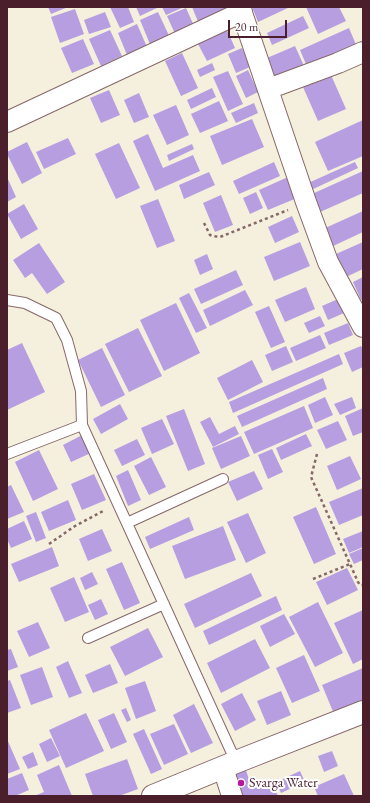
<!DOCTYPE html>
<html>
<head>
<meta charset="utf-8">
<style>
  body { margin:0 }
  #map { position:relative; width:370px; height:803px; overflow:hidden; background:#f5efdd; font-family:"EB Garamond",serif }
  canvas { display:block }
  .frame { position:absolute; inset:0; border:8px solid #4a1f2b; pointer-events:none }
  .scale { position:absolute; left:228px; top:20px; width:59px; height:18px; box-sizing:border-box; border:2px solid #4a1f2b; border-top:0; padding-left:5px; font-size:12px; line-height:14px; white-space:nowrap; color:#4a1f2b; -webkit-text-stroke:3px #fff; paint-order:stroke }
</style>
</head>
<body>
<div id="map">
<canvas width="370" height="803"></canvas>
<div class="frame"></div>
<div class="scale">20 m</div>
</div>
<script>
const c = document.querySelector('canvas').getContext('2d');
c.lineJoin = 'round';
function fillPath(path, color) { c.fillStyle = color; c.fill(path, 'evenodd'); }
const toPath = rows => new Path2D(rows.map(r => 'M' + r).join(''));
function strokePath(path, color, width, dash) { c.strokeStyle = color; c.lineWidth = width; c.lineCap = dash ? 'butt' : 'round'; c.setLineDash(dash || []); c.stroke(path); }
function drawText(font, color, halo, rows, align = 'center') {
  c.font = font + ' "EB Garamond",serif'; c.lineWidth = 4; c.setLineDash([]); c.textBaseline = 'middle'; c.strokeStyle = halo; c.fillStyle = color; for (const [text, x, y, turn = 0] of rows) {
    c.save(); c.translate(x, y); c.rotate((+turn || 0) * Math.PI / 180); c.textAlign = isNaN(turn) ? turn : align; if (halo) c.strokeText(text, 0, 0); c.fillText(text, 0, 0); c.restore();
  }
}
fillPath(toPath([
  [48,7,68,7,51,14],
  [110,7,128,7,134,22,120,28],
  [136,7,159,7,140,16],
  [162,7,184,7,166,15],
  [192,7,228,7,229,10,199,24],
  [252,7,290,7,258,22],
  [306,7,339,7,346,21,318,34],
  [186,8,195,28,176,36,167,16],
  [75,9,84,34,60,43,51,17],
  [105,12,111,27,89,34,84,20],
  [158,12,171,40,152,49,140,20],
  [303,16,309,28,272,45,267,33],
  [137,24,147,47,127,55,118,33],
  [349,28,357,47,308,69,300,50],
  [110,30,122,56,101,66,89,39],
  [227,30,235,48,207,61,198,44],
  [83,39,94,64,72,73,61,48],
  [295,46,305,68,277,81,267,58],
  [242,48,250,67,236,73,228,54],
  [182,53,198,88,181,96,165,61],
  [212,63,215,70,200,77,197,70],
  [248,70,258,92,246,98,236,76],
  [228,71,243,104,228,111,213,77],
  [331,75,346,109,318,121,303,87],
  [212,88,216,97,191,109,187,100],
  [109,90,120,115,101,123,90,98],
  [139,93,149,117,134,123,124,100],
  [219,101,228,121,200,133,191,114],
  [254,103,258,113,236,123,231,113],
  [176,105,189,135,167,145,153,115],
  [252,119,264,147,222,165,210,136],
  [363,120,363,156,328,171,315,142],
  [148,134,163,168,193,155,200,171,155,191,133,141],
  [68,138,76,154,44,169,36,152],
  [27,142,42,173,22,184,7,154,7,152],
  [119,143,140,188,116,199,95,154],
  [192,144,194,149,169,161,167,155],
  [274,162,280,176,239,194,233,181],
  [355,162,358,168,309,191,306,184],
  [363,171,363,193,320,212,312,194],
  [209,172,215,185,184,199,179,185],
  [7,177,16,197,7,202],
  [288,177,297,198,268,210,259,190],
  [256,192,263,208,250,214,243,198],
  [221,195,233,225,215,232,203,203],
  [158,199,175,241,157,248,140,206],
  [24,204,38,229,21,239,7,214],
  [363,211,363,232,331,247,323,229],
  [292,216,299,232,275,243,268,227],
  [300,242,310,266,274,281,264,257],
  [363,242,363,269,346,277,336,254],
  [39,243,65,282,47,294,32,273,25,278,13,260],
  [207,254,213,269,200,275,194,260],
  [236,270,243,285,201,304,194,289],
  [363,277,363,299,361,300,353,282],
  [306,287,315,309,285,322,275,300],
  [245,290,253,305,210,326,203,310],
  [189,293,207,328,196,333,179,298],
  [338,299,344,313,328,320,322,306],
  [176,303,200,353,164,371,140,320],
  [269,306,285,342,271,348,255,312],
  [320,316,325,326,309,333,304,323],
  [348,323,353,335,329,345,324,333],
  [138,328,162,376,129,392,105,344],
  [320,335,326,348,296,361,290,348],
  [22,343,45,392,7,410,7,350],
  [286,346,293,362,272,371,265,355],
  [361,346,363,350,363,367,352,372,344,353],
  [102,348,125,395,101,407,78,360],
  [339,354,343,364,233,413,229,402],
  [252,360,263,382,228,400,217,378],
  [323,378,327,389,242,427,237,416],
  [325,397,333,415,315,423,308,405],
  [352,397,356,408,340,415,334,404],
  [120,404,128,419,101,434,93,419],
  [304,406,313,428,254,454,244,432],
  [363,408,363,432,353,436,345,416],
  [184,409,205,464,188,471,166,416],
  [210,417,219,434,235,426,239,434,213,447,200,422],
  [162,419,174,444,152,454,141,428],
  [338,421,347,440,326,449,317,430],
  [84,434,93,452,71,462,63,445],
  [306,434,312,446,281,460,276,448],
  [241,436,250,456,221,469,212,448],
  [137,439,145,455,122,466,114,450],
  [272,449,283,472,268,479,258,455],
  [39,450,58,489,33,501,15,462],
  [350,456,361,479,337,490,327,466],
  [151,457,166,487,149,495,134,466],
  [128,470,141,500,128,506,116,476],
  [254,471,263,489,237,501,228,482],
  [94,474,106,500,82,510,71,484],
  [11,485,24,512,7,519,7,487],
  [363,488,363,515,339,525,329,502],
  [68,500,76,520,49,531,41,512],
  [316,507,336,554,314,564,293,517],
  [36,512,46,538,36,542,26,516],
  [248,513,266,553,246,563,227,522],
  [189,517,194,530,150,549,145,537],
  [24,521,32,539,11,548,7,539,7,529],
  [223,526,236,560,185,579,172,546],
  [102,529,112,551,88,561,79,539],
  [363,531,363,547,349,553,343,539],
  [52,547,59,566,19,582,11,564],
  [363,548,363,560,354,564,349,554],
  [122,562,140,603,124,610,106,569],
  [347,568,358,590,327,605,316,582],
  [92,572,98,584,85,590,80,578],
  [251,573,262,596,195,628,184,604],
  [74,577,89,612,65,622,50,588],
  [276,596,282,610,209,645,203,631],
  [101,599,108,614,95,620,88,605],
  [318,602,343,653,315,667,289,617],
  [363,610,363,659,353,664,334,623],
  [284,614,295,634,270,647,260,626],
  [38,622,50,648,29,657,17,631],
  [148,628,163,657,125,676,110,647],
  [255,639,270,668,221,693,207,663],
  [11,649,18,667,7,671,7,650],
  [304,655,320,691,292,703,276,668],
  [68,661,82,693,69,698,56,667],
  [110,664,118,683,93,693,85,675],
  [42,667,53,697,31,705,20,675],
  [363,668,363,702,334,714,322,685],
  [10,680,21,708,7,713,7,681],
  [145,681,156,711,136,719,125,688],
  [281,691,291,715,267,725,257,701],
  [242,693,256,720,235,731,221,704],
  [194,704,213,743,191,753,173,715],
  [126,708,131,720,127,722,121,710],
  [86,713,104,751,66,768,49,730],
  [114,713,127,742,111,749,98,720],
  [174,724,188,754,164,765,150,734],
  [144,729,162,769,151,774,133,734],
  [51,738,60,756,47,762,39,744],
  [7,739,20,769,7,774],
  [332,751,338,766,324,772,318,756],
  [33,752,38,765,28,769,22,757],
  [127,759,138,789,119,796,93,796,85,774],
  [244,764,252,789,271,780,278,796,235,796,227,770],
  [59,765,72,796,34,796,44,792,37,775],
  [300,771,305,782,281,793,276,782],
  [22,773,29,790,15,796,7,796,7,779],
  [344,774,354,796,318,796,314,787]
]), '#b69ee1');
const service = toPath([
  [7,300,25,303,56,318,67,340,81,391,82,425,236,762],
  [7,454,82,425],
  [127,523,223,479],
  [88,638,164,604]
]);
const minor = toPath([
  [240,7,306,202,328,262,363,327],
  [268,89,338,63,363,52],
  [7,122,242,12],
  [223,768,232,796]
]);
const tertiary = toPath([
  [153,796,236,762,363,712]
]);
strokePath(service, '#866869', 12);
strokePath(minor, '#866869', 22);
strokePath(tertiary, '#866869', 24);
strokePath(toPath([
  [204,223,210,235,213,236,220,237,288,210],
  [317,454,311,477,358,582,360,585,363,585],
  [49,544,75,526,105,510],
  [313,579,350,564]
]), '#866869', 2.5, [3, 3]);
strokePath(service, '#fff', 10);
strokePath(minor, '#fff', 20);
strokePath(tertiary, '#fff', 22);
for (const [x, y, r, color] of [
  [241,783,4,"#b5179e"]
]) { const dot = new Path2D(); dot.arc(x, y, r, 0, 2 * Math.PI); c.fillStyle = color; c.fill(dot); strokePath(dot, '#fff', 1.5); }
drawText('14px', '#4a1f2b', '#fff', [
  ["Svarga Water",249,783]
], 'left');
</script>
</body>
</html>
